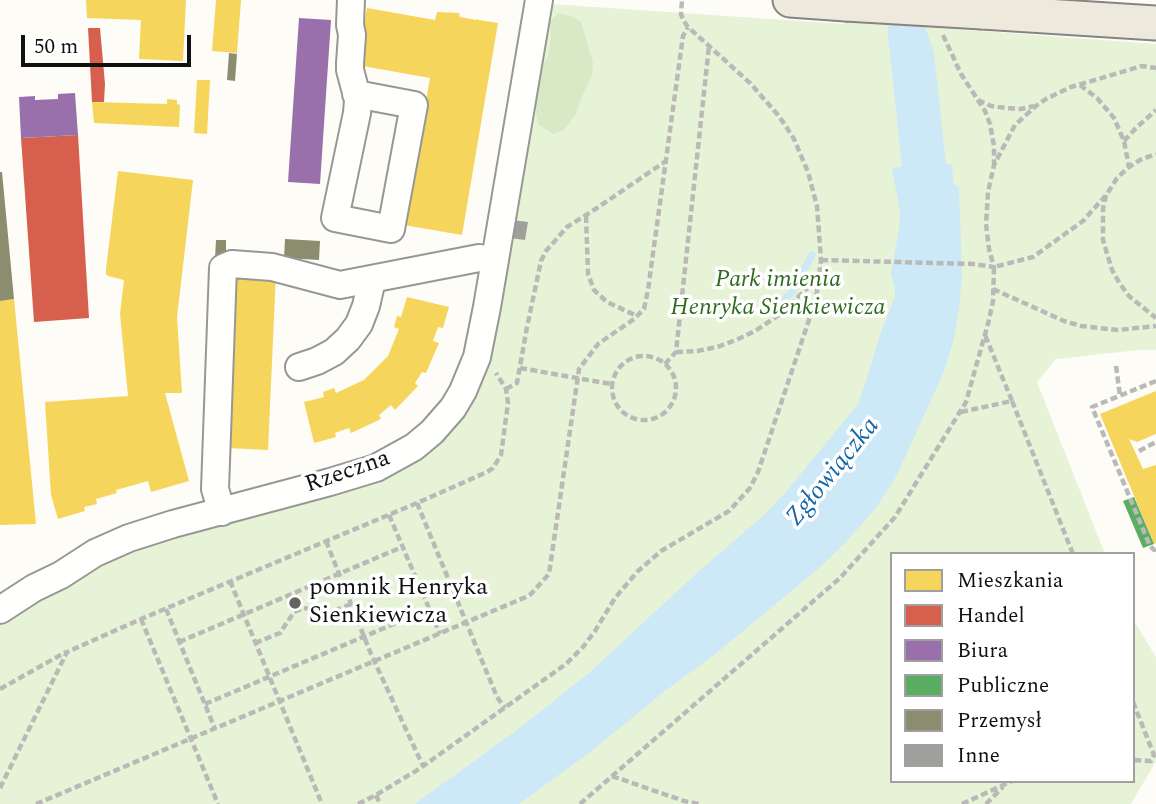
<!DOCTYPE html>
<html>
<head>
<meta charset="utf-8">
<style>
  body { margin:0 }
  #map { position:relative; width:1156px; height:804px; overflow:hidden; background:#fdfcf7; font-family:Spectral,serif }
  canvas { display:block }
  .legend { position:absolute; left:890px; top:552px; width:245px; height:231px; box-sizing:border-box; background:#fff; border:2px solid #a0a0a0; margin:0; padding:9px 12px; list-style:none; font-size:21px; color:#111 }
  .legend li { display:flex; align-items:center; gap:14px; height:35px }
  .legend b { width:35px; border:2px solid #a0a0a0 }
  .scale { position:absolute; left:21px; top:35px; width:170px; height:32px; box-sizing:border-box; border:4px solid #111; border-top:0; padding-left:9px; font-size:21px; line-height:24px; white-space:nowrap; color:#111; -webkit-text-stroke:5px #fff; paint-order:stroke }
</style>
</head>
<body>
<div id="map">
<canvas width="1156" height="804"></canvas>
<ul class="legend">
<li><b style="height:19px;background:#f6d55c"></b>Mieszkania</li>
<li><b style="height:19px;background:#d6604d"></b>Handel</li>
<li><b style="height:19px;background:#9970ab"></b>Biura</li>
<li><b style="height:19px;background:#5aae61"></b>Publiczne</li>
<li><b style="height:19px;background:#8c8c6e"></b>Przemysł</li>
<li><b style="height:19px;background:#a19f9c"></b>Inne</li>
</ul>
<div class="scale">50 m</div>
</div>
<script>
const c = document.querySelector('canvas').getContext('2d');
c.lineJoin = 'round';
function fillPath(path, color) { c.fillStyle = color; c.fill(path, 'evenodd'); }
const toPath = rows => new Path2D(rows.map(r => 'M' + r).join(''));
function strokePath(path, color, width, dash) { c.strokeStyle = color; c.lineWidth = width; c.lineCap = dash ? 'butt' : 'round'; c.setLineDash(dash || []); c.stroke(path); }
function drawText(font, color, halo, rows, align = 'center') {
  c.font = font + ' Spectral,serif'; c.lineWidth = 7; c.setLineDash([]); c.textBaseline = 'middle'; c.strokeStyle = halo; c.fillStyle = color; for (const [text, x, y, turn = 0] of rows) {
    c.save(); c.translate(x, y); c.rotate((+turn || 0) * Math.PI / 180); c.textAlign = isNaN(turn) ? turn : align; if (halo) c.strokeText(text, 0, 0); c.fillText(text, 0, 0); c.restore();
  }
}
fillPath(toPath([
  [550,4,844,24,845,21,1156,44,1156,350,1139,350,1056,359,1037,382,1105,554,892,554,892,781,1133,781,1133,619,1156,657,1156,761,1131,804,0,804,0,626,94,565,141,543,364,483,456,416]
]), '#e7f3d7');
fillPath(toPath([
  [558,13,571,16,581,22,593,63,592,75,581,99,576,114,564,130,553,134,538,124,535,108,540,72,548,56,551,38,550,22]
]), '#d8eac5');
fillPath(toPath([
  [889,0,927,0,926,29,934,54,946,164,952,165,953,181,954,184,959,188,962,275,959,309,954,338,945,369,896,477,875,509,845,543,819,568,719,651,661,694,594,749,519,804,415,804,517,730,590,672,697,573,763,516,786,492,858,404,866,382,880,335,895,296,895,288,891,274,899,229,900,211,892,168,902,167,888,35]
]), '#cde8f7');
fillPath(toPath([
  [86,0,186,0,183,61,139,59,141,20,87,18],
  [216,0,241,0,237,53,212,51],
  [367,8,435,20,437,12,459,13,460,17,476,20,476,19,479,20,498,23,462,235,404,225,430,78,357,65],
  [197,80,210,80,207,134,194,133],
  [167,99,177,100,177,104,180,105,179,127,94,123,92,102,167,104],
  [118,171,193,180,177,317,182,393,165,393,189,481,151,492,148,481,116,490,117,493,96,499,97,504,84,507,85,511,58,519,51,495,45,402,128,396,120,314,124,280,108,276,106,274,106,269],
  [235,272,276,273,268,450,227,448],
  [407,297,449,307,443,328,438,327,433,341,439,343,426,373,422,372,415,383,418,386,395,410,391,405,379,415,381,419,351,433,349,428,335,433,336,437,314,443,304,402,324,397,323,392,334,388,336,393,364,380,388,356,399,329,394,327,397,316,401,317],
  [14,299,36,524,0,525,0,301],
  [1156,391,1156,434,1137,442,1129,439,1143,469,1156,465,1156,543,1154,544,1100,414]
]), '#f6d55c');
fillPath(toPath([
  [88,28,100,28,105,84,104,102,92,102],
  [78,135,89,318,34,322,21,138]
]), '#d6604d');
fillPath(toPath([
  [299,18,331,20,320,184,288,182],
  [75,93,78,135,21,138,19,97,35,96,35,100,58,99,58,94]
]), '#9970ab');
fillPath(toPath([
  [1134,497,1154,544,1143,548,1123,501]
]), '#5aae61');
fillPath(toPath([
  [229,53,237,54,235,81,227,80],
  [0,172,2,172,14,299,0,301],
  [285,239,320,241,319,260,284,258],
  [216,240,226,240,226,258,215,259]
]), '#8c8c6e');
strokePath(toPath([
  [774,307,784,300,793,291,812,255]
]), '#cde8f7', 7);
fillPath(toPath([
  [512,220,528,222,525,240,509,238]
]), '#a19f9c');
const minor = toPath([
  [351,0,350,25,352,35,350,63,350,70,358,100,357,113,335,218,391,229,414,105,356,94],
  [299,367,317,361,334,352,348,339,359,324,366,306,372,280],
  [222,512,215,489,223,268,232,264,272,267,340,285,479,258,494,260],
  [0,610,34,588,61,575,95,553,129,538,173,524,330,482,376,468,414,447,432,432,453,408,463,391,477,357,487,307,539,0]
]);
const major = toPath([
  [790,0,846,4],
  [982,12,1156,23]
]);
strokePath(minor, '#979795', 30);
strokePath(major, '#858482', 37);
strokePath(toPath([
  [943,35,961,74,985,111,990,124,994,146,994,164],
  [1080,85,1097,98,1114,118,1124,141,1129,167],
  [978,100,991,106,1006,108,1021,109,1034,106],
  [1124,141,1136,128,1156,110],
  [1106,195,1103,209,1103,240,1112,270,1120,284,1129,296,1156,318],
  [586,216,588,274,594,290,607,302,637,316],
  [821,260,973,264,994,267,989,249,986,224,988,192,994,165,1015,125,1036,106,1046,99,1071,87,1142,66,1156,68],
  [993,289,1064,321,1081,326,1118,330,1156,326],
  [676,352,697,351,717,347,736,340,755,331,779,315,819,277],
  '612 388a32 32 0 1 1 64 0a32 32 0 1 1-64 0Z',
  [665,364,676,352,709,46],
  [1116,366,1120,396],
  [520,368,611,384],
  [1156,381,1092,407,1150,546,1154,550,1156,549],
  [506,389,517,383,527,327,541,261,546,251,567,227,597,208,666,161],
  [1012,401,1073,554],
  [961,412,1012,401,985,335],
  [1139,451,1156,442],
  [417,503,497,697,505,708],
  [389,515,440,634],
  [326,541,371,654,423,766],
  [230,581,322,804],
  [166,609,215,729],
  [141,619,218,804],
  [179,642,402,547],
  [255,643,280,633,294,612,304,608,329,613,351,604],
  [0,689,66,652],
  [1133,702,1154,755,1151,761,1133,760],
  [205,704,429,609],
  [612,776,684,801,699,804],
  [0,788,67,652,141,619,417,503,487,472,493,468,501,455,508,403,506,389,496,373],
  [376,795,380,804],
  [36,804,526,597,531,594,549,574,579,369,598,344,634,319,644,309,648,290,683,36,688,27],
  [358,804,376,795,419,769,566,664,583,647,595,631,615,598,637,572,661,551,729,511,750,488,758,472,816,299,821,260,817,206,808,172,794,139,787,128,778,115,750,83,688,27,683,20,681,14,682,0],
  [580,804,840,578,895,517,966,402,989,320,993,301,994,267,1033,257,1083,221,1107,194,1117,178,1129,167,1140,160,1156,154],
  [962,804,1012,781],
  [986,804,1003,787]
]), '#b9b9b8', 4.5, [7, 3.5]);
strokePath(minor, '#fffffe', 26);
strokePath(major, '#ede9dc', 33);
const majorBridge = toPath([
  [846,4,982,12]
]);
strokePath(majorBridge, '#858482', 37, []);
strokePath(majorBridge, '#ede9dc', 33);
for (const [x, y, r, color] of [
  [295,603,7,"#646362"]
]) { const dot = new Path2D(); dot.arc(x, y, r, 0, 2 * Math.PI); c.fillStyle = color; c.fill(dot); strokePath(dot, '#fff', 2.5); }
drawText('italic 24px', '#2f6b1f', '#fff', [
  ["Park imienia",778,281],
  ["Henryka Sienkiewicza",778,309]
]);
drawText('24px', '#111', '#fff', [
  ["Rzeczna",348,473,-19]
]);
drawText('24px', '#111', '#fff', [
  ["pomnik Henryka",309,589],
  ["Sienkiewicza",309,617]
], 'left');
drawText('italic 26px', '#1768a6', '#fff', [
  ["Zgłowiączka",834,473,-51]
]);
</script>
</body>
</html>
